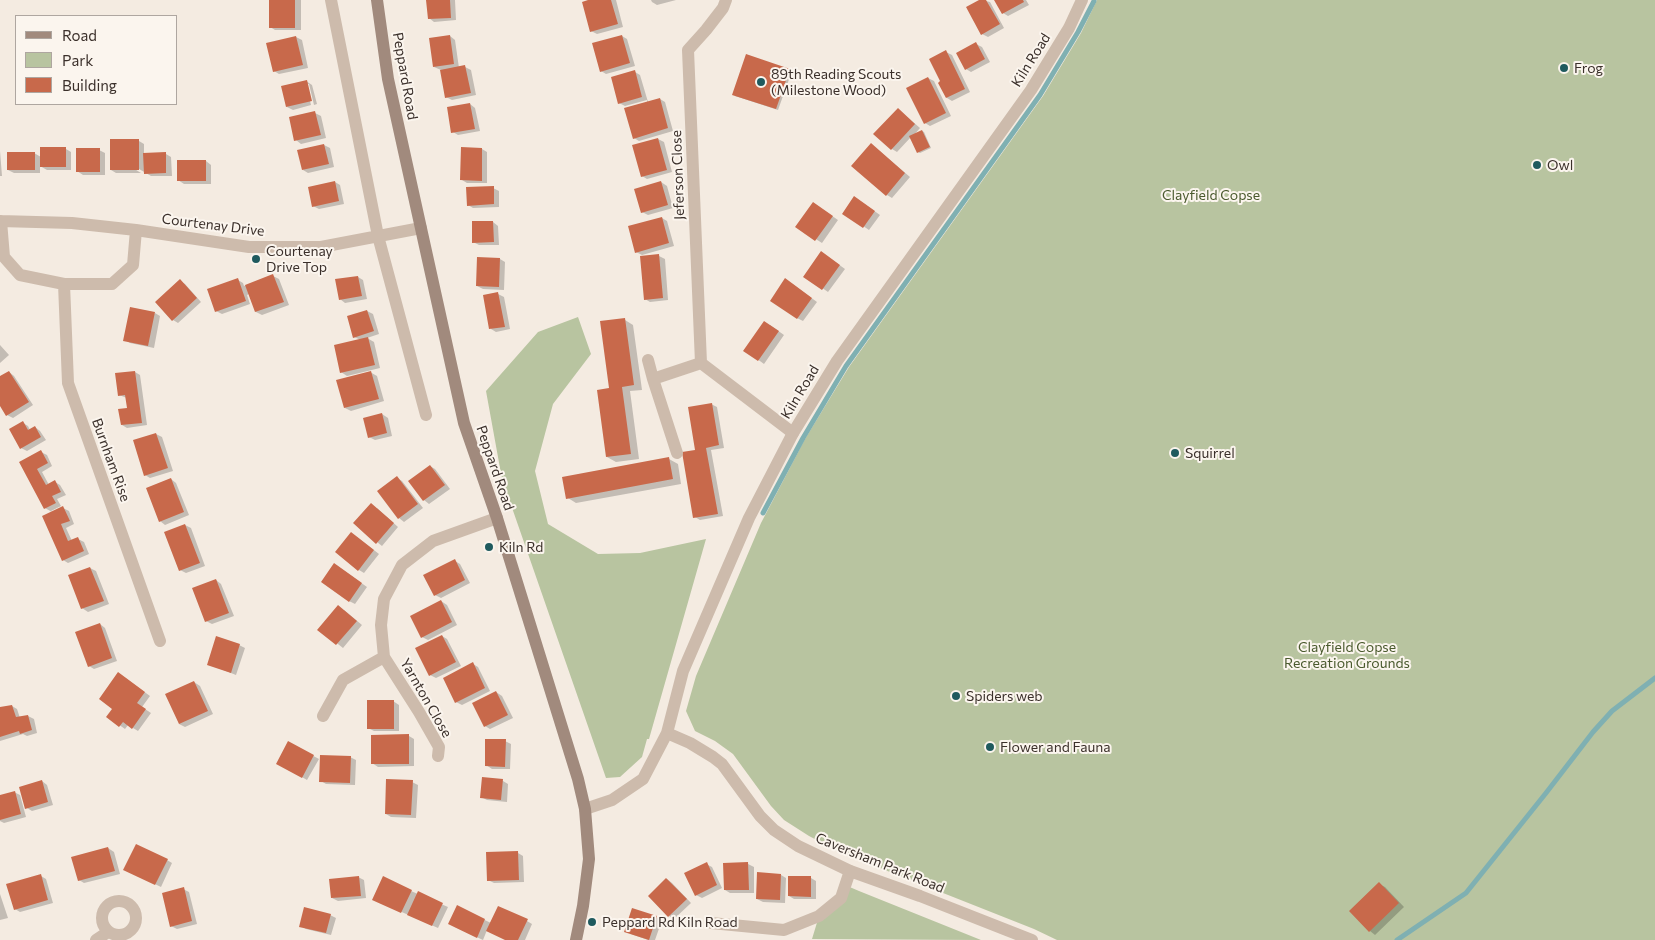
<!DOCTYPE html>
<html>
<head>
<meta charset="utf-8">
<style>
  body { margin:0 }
  #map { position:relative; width:1655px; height:940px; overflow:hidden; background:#f4ebe1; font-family:Commissioner,sans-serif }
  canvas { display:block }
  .legend { position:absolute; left:15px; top:15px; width:162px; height:90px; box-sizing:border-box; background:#fbf5ee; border:1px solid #aea6a0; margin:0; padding:6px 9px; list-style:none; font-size:15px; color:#3b302b }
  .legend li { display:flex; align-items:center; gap:10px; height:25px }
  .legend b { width:25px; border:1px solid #aea6a0 }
</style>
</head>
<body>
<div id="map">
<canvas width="1655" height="940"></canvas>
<ul class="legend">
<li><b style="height:6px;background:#a18a7d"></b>Road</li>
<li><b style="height:14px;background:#b8c4a0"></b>Park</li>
<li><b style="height:14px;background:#c8694b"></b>Building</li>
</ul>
</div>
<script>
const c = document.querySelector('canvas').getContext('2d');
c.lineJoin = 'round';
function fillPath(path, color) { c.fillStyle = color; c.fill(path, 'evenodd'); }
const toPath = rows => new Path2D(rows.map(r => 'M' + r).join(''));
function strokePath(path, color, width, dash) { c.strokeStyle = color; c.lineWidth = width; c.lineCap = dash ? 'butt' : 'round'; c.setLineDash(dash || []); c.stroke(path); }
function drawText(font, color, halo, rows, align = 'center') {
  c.font = font + ' Commissioner,sans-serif'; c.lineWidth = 4; c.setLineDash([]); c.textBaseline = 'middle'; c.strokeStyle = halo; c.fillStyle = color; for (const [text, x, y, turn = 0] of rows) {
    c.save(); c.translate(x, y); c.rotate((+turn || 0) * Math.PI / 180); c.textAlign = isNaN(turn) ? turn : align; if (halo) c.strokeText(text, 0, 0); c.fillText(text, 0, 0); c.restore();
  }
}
fillPath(toPath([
  [1097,0,1655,0,1655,940,1057,940,1034,929,842,853,809,836,784,820,771,806,733,754,715,741,695,731,686,711,696,676,761,523,805,439,849,367,1043,96,1081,33],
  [578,317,591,354,553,404,535,471,548,524,598,554,640,553,706,539,649,739,647,739,642,757,620,777,606,778,502,479,486,391,538,332],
  [845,885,859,891,981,940,812,939,819,916]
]), '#b8c4a0');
fillPath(toPath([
  [270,0,301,0,301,30,275,30,270,27],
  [428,0,455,0,456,20,434,22,429,18],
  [592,0,616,0,623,27,597,34,591,31],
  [651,0,676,0,657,5,652,2],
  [982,0,990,2,1004,28,988,37,982,34],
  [996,0,1026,0,1029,5,1008,16,1003,13],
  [450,36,455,40,459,68,465,67,471,70,476,95,452,100,446,97,441,70,434,67],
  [622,36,627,39,635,66,606,74,601,71],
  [296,37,302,40,308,68,279,74,274,71,268,44],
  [976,44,982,47,990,62,971,72,966,69],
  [946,52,952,55,970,92,952,101,947,98],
  [789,70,792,71,778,110,735,96],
  [635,72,640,75,648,102,660,99,665,102,673,131,639,141,634,138,647,102,647,100,625,106,619,103],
  [928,78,934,81,951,116,930,126,925,123],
  [306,81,312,85,317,104,314,105,309,84,306,84,311,105,293,110,287,107],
  [470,104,475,108,480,131,458,135,453,132],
  [898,109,920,128,914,135,922,131,924,132,931,148,920,153,918,152,911,137,897,152,892,149],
  [315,113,321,116,326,138,301,144,296,140],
  [658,139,664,142,672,172,647,179,642,176],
  [139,141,144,144,144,154,166,154,171,157,172,176,151,176,134,166,133,168,141,173,116,173,111,170],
  [324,145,330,148,334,167,308,173,303,170],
  [876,148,910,177,892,198,887,195],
  [66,149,71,152,71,170,47,170,40,166,40,173,14,173,8,170,34,153,41,157],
  [482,149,487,152,487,183,467,183,462,180],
  [99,150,105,153,105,175,83,175,77,171],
  [0,151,2,176,0,176],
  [206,161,211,165,211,184,184,184,178,180],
  [335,182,340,185,344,204,319,209,313,206],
  [661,182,667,186,673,208,648,215,642,212],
  [493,188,499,191,499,207,473,208,468,205],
  [860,201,880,215,869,230,844,213],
  [819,207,838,220,822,243,797,227],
  [662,218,667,221,674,246,642,255,636,252],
  [493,222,498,226,499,245,479,245,473,242],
  [659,256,665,259,668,300,650,302,645,299],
  [827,256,845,269,828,292,805,276],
  [500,259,505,262,504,290,483,289,477,286],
  [273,276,279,279,289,305,262,315,256,312,249,294,247,295,250,304,222,314,216,311,238,280,243,283,244,286],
  [358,277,363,280,367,299,345,303,340,299],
  [180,281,185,284,201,302,178,323,173,320],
  [791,283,817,302,803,321,797,318],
  [498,294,504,297,510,329,496,332,491,329],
  [367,311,373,314,379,334,367,338,374,342,380,368,347,376,341,372,361,340,354,337],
  [155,313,160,316,154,348,130,343,125,340],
  [625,320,633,325,642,390,630,391,639,459,616,462,607,457,611,389],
  [770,325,784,335,764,364,745,350],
  [0,345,9,355,0,363],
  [9,372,14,376,33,405,13,418,7,415,0,404,0,378],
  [135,372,140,375,147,425,127,428,122,425,129,409,127,398,119,395],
  [370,372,377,376,384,401,351,411,345,408],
  [711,404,717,407,724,448,711,450,723,516,700,520,695,517,696,451],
  [382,414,388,418,392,436,375,440,369,437],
  [23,423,28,426,30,430,35,427,40,431,46,440,27,451,21,448],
  [156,434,162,437,173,471,150,478,145,475],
  [41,452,47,455,52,466,42,472,49,485,55,482,60,485,66,495,57,499,61,506,51,511,52,512,45,508,21,463],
  [669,459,678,464,681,484,576,503,568,498],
  [430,466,435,469,450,489,429,504,424,500,410,481],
  [397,478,402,481,423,508,404,522,399,518],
  [171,479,176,483,189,515,165,525,160,521],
  [63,508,69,511,74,524,66,528,72,541,78,539,84,542,89,554,68,563,63,560,43,516],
  [377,508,398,527,382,546,377,542],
  [185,525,191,528,205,566,186,573,180,570],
  [357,537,379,554,364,573,359,570],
  [455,561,460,564,470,583,441,598,435,595],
  [90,568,96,571,109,604,88,612,82,608],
  [340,568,367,587,355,604,349,601],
  [216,580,221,584,234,616,212,624,206,621],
  [441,601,447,605,457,625,428,640,422,637],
  [344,610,362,625,343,648,319,629],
  [100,624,105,628,117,661,94,669,89,666],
  [442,636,447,639,461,666,436,678,430,675],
  [239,645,245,648,236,675,208,664],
  [473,664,478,667,490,691,462,705,456,702],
  [124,677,150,696,142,707,151,713,138,731,128,725,125,729,108,717,114,709],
  [194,682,200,686,213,714,185,727,179,724],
  [496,692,502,696,513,718,490,729,485,726],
  [393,701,399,705,399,731,374,731,368,728],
  [12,706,17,709,20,718,28,716,34,719,37,733,27,736,23,734,0,741,0,708],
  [409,736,414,739,414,766,378,767,372,763],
  [505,741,511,744,510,769,492,769,486,765],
  [289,743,319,759,307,780,278,763],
  [350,757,356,760,355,785,326,784,321,781],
  [483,779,503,781,508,784,507,802,487,800,481,797],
  [42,781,47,785,53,805,32,811,27,808],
  [412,782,418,785,416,818,391,817,386,814],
  [14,792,20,795,26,817,4,823,0,821,0,796],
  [108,848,114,852,120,874,84,883,79,880],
  [518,853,523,856,524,882,494,883,488,880],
  [167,860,172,863,161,887,130,872],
  [706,864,712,867,722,888,702,898,696,895],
  [725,864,748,864,754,867,754,893,730,893,725,890],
  [781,875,786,878,785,903,763,902,757,899],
  [41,876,46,879,53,903,20,912,15,909],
  [358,877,364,880,366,898,338,901,332,898],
  [811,878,816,881,816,899,794,899,789,896],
  [667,879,672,883,691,903,674,919,669,916],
  [1379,884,1385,887,1404,907,1375,935,1370,931],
  [183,889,189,892,197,924,177,929,171,926],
  [411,891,448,907,438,928,379,902],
  [0,894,8,918,0,920],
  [457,907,491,923,527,921,532,924,525,940,507,940,487,930,483,940,455,927],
  [330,915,336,918,331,935,306,929,301,926],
  [656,917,662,920,655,940,648,940,631,934]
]), '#0003');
strokePath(toPath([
  [763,513,803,438,846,366,1040,95,1078,32,1094,1],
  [1397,940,1466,893,1546,793,1593,732,1612,711,1655,678]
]), '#7fb0b2', 5);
fillPath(toPath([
  [269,0,295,0,295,28,269,28],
  [426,0,450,0,451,18,428,19],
  [588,0,611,0,618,24,590,32,582,2],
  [979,0,986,0,1000,24,981,35,966,7],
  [994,0,1023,0,1024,2,1002,14],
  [450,35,454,64,433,67,429,38],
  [622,35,630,63,600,72,592,43],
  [296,36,303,65,273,72,266,43],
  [976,42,985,59,965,70,956,53],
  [946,50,965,89,946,98,938,83,940,81,929,59],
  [746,54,790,69,776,109,732,95],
  [465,65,471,93,445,98,440,70],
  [635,70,642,97,618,104,611,77],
  [928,77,946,113,924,124,906,88],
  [307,80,312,101,286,107,281,86],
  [660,98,668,128,633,139,624,108],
  [470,103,475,129,451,133,447,107],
  [898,108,915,124,891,150,873,134],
  [315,111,321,135,294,141,289,117],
  [922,130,930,147,917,153,909,136],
  [658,138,667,170,641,177,632,145],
  [110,139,139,139,139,170,110,170],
  [871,143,905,173,886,196,851,166],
  [324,144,329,164,302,170,297,150],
  [40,147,66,147,66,167,40,167],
  [461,147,482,148,482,181,460,180],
  [76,148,100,148,100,172,76,172],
  [7,152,35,152,35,170,7,170],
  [166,152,166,173,144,174,143,153],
  [177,160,206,160,206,181,177,181],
  [335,181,339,201,312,207,308,187],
  [661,181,668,205,641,213,634,189],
  [494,186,494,204,467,206,466,187],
  [854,196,875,211,863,228,842,214],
  [813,202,833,216,815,241,795,227],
  [662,217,669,243,635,253,628,226],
  [472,221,493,221,494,242,472,243],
  [821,251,840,265,822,290,803,277],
  [659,254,663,298,644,300,640,256],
  [477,257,500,258,499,287,476,286],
  [273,274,284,302,255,312,245,285],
  [358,276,362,296,339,300,335,279],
  [238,278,246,301,215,312,207,289],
  [785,278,812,298,797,319,770,301],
  [180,279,197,298,172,321,155,302],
  [498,292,505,327,489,329,483,295],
  [130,307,155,312,148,346,123,341],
  [367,310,374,331,353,338,347,316],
  [625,318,634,385,622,387,631,454,606,457,597,390,609,388,600,321],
  [764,321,779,331,758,361,743,351],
  [368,337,375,365,340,373,334,345],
  [9,371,29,402,6,416,0,406,0,376],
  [135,371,142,423,121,425,118,409,127,408,125,395,118,396,115,373],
  [371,371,379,399,344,408,336,380],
  [712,403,719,445,706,448,718,514,693,518,682,452,695,450,688,407],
  [382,413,387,433,368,438,363,418],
  [23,421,28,430,35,426,41,437,20,449,9,429],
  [156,433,168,468,144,476,133,440],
  [41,450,48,463,37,469,46,485,55,480,61,492,52,496,56,503,44,509,19,462],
  [669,457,673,479,566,499,562,477],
  [430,465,445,485,423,501,408,481],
  [397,476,418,504,398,519,377,491],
  [171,478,184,512,159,522,146,488],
  [371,503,394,523,376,544,353,523],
  [63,506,70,521,61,524,68,541,78,537,84,551,62,561,42,516],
  [185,524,200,563,179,571,164,532],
  [351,532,374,550,358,571,335,552],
  [455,559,465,580,434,596,423,575],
  [334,563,362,583,349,602,321,582],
  [90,567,104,601,81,609,68,575],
  [216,579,229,613,205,622,192,588],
  [441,600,452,622,421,638,410,616],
  [338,605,357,621,336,645,317,630],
  [100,623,112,658,88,667,75,632],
  [442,635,456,662,429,676,415,648],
  [216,636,240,644,231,673,207,665],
  [473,662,485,688,455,703,443,678],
  [118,672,145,692,137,703,146,709,132,729,123,722,119,727,106,717,112,709,99,699],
  [194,681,208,711,179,724,165,694],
  [496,691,508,715,484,727,472,703],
  [367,700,394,700,394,729,367,729],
  [12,705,16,717,28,715,32,730,20,734,19,731,0,737,0,707],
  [409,734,409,764,371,764,371,735],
  [485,739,506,739,505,767,485,766],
  [288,741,314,755,302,778,276,764],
  [320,755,351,756,350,783,319,782],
  [482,777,503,779,501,800,480,798],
  [386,779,413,780,411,815,385,814],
  [42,780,48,802,25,809,19,787],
  [15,791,21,814,0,820,0,795],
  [136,844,168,859,155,885,123,870],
  [108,847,115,871,78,881,71,857],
  [518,851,519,880,487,881,486,852],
  [707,862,717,885,695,896,684,873],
  [748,862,749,890,724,890,723,863],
  [757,872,781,874,780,900,756,899],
  [41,874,48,900,14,910,6,884],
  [359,876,361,896,331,898,329,879],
  [383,876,412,890,401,913,372,900],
  [788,876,811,876,811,897,788,896],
  [666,878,687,899,668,917,648,896],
  [1379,882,1399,903,1369,932,1349,911],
  [184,887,192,921,170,927,162,893],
  [418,891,443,903,432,926,407,915],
  [457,905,485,919,477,938,448,924],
  [498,906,528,919,518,940,505,940,486,931],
  [304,907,331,914,326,933,299,927],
  [632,908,657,916,649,940,624,932]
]), '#c8694b');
strokePath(toPath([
  [331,0,378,236,426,415],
  [0,221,72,223,136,230,249,247,321,247,421,228],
  [1,221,4,257,20,275,64,284,112,284,133,265,136,230],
  [64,284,68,383,160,641],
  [648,360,653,379,701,363,793,433],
  [701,363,688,50,706,30,723,8,726,0],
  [653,379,677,453],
  [323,716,343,680,384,657],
  [438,756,439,747,419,712,384,657,381,625,384,599,402,565,433,541,497,518],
  '102 918a17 17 0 1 1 34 0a17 17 0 1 1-34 0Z',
  [711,923,784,930,819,916,841,898,850,871],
  [96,940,108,932]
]), '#cdbbac', 12);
strokePath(toPath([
  [667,733,690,743,713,757,722,764,760,816,774,830,798,846,850,871,920,896,1032,940],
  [585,809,612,800,643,779,667,733,683,671,749,518,793,433,837,361,1031,90,1069,28,1082,0]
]), '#cdbbac', 12);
strokePath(toPath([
  [377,0,388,79,464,423,497,518,578,779,585,809,589,859,583,906,576,940]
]), '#a18a7d', 12);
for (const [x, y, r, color] of [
  [1564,68,5,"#1f5a5e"],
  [761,82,5,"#1f5a5e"],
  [1537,165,5,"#1f5a5e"],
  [256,259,5,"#1f5a5e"],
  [1175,453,5,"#1f5a5e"],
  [489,547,5,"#1f5a5e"],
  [956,696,5,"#1f5a5e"],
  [990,747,5,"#1f5a5e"],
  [592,922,5,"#1f5a5e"]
]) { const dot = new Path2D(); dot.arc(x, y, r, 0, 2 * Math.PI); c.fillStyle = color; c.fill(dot); strokePath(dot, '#fbf5ee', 2); }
drawText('14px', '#3b302b', '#fbf5ee', [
  ["Kiln Road",1031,60,-58],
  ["Peppard Road",405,76,80],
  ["Jeferson Close",678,175,-92],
  ["Courtenay Drive",213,225,7],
  ["Kiln Road",800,392,-59],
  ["Burnham Rise",111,460,70],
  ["Peppard Road",495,468,71],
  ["Yarnton Close",426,698,60],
  ["Caversham Park Road",880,863,22]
]);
drawText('14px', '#3b302b', '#fbf5ee', [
  ["Frog",1574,68],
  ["89th Reading Scouts",771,74],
  ["(Milestone Wood)",771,90],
  ["Owl",1547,165],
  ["Courtenay",266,251],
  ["Drive Top",266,267],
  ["Squirrel",1185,453],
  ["Kiln Rd",499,547],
  ["Spiders web",966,696],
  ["Flower and Fauna",1000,747],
  ["Peppard Rd Kiln Road",602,922]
], 'left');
drawText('14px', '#4a5a2e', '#fbf5ee', [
  ["Clayfield Copse",1211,195],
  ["Clayfield Copse",1347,647],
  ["Recreation Grounds",1347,663]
]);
</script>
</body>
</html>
